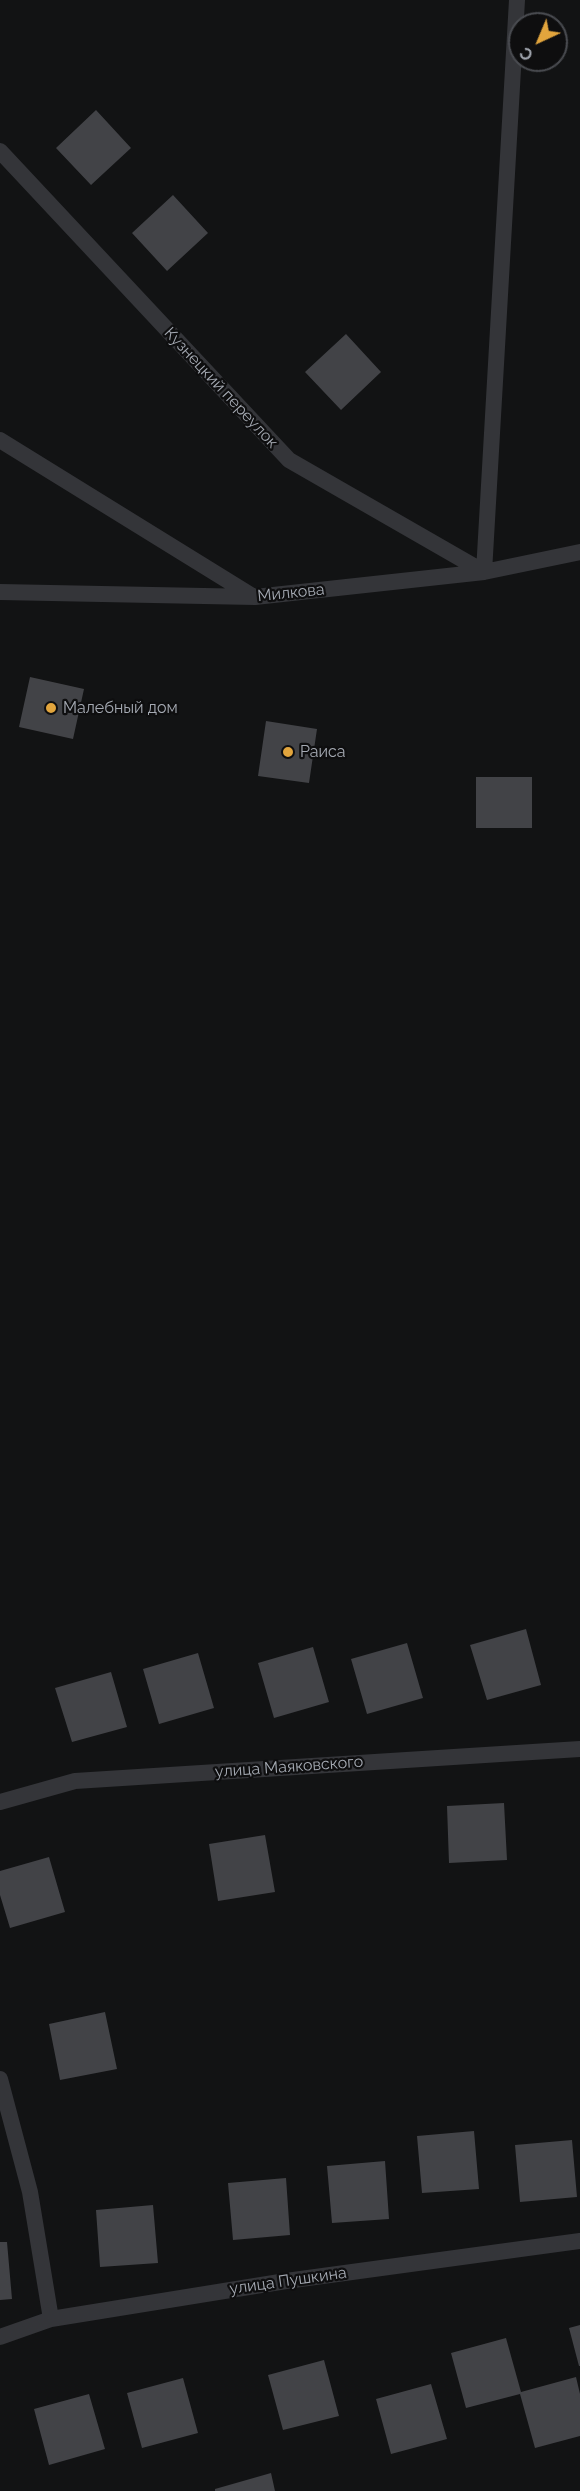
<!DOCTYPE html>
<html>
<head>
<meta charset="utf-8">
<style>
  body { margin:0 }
  #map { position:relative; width:580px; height:2491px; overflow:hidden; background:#121314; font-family:Raleway,sans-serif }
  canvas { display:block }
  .north { position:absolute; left:508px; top:12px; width:60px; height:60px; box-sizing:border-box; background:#0e0e0f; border:2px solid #4a4c51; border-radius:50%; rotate:224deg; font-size:16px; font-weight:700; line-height:24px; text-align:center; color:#a5aab3 }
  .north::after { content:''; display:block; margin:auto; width:21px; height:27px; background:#e2a53d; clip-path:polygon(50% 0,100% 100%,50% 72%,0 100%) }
</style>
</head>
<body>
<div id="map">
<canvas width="580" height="2491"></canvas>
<div class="north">С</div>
</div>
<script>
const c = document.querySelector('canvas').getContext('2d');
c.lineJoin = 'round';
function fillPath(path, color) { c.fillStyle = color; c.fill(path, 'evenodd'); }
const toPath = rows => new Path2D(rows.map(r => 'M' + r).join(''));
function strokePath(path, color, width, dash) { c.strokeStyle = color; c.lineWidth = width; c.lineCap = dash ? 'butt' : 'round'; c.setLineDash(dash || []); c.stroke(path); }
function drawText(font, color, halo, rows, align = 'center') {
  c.font = font + ' Raleway,sans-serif'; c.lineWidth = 4.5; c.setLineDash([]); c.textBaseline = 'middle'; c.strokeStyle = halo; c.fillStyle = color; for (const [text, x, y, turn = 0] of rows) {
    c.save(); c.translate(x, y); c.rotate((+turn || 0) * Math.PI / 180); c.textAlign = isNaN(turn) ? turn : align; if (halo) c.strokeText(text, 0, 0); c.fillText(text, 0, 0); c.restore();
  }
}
fillPath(toPath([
  [96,110,131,148,91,185,56,148],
  [173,195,208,233,167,271,132,233],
  [346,334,381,372,341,410,305,372],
  [30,677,84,689,73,739,19,727],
  [266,721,317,729,309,783,258,776],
  [476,777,532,777,532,828,476,828],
  [526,1629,541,1685,487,1700,470,1645],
  [407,1643,423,1698,367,1714,351,1659],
  [313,1647,329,1702,274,1718,258,1663],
  [198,1653,214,1708,159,1724,143,1669],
  [111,1672,127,1727,72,1742,55,1688],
  [504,1803,507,1860,449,1863,447,1806],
  [265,1835,275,1892,218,1901,209,1844],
  [49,1857,65,1912,10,1928,0,1895,0,1871],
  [105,2012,117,2069,60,2080,49,2024],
  [474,2131,479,2189,422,2193,417,2136],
  [572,2140,577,2197,520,2202,515,2145],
  [385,2161,389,2219,332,2223,327,2166],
  [286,2178,290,2235,233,2240,228,2183],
  [153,2205,158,2263,100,2267,96,2210],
  [0,2242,7,2242,12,2299,0,2300],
  [580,2325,580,2366,579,2366,569,2328],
  [506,2338,521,2392,576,2377,580,2394,580,2436,535,2448,520,2394,466,2408,451,2353],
  [324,2360,339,2416,283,2430,268,2375],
  [183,2378,198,2433,142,2448,127,2393],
  [431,2384,447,2439,391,2454,376,2399],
  [89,2394,105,2449,49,2465,34,2409],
  [271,2473,275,2491,215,2491,215,2489]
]), '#424347');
strokePath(toPath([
  [0,151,289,460,484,572,517,0],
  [0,440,254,597],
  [0,592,255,597,484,572,580,552],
  [0,1802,75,1781,580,1749],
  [0,2079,30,2192,51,2319],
  [0,2337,51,2319,286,2281,580,2241]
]), '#343539', 16);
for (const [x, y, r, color] of [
  [51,708,6,"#e2a53d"],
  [288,752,6,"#e2a53d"]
]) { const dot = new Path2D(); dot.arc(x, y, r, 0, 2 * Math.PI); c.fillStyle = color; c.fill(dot); strokePath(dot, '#0e0e0f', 2); }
drawText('16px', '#a5aab3', '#0e0e0f', [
  ["Кузнецкий переулок",221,388,47],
  ["Милкова",291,593,-6],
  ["улица Маяковского",289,1767,-4],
  ["улица Пушкина",288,2281,-8]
]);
drawText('16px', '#a5aab3', '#0e0e0f', [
  ["Малебный дом",63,708],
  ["Раиса",300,752]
], 'left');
</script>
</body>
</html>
